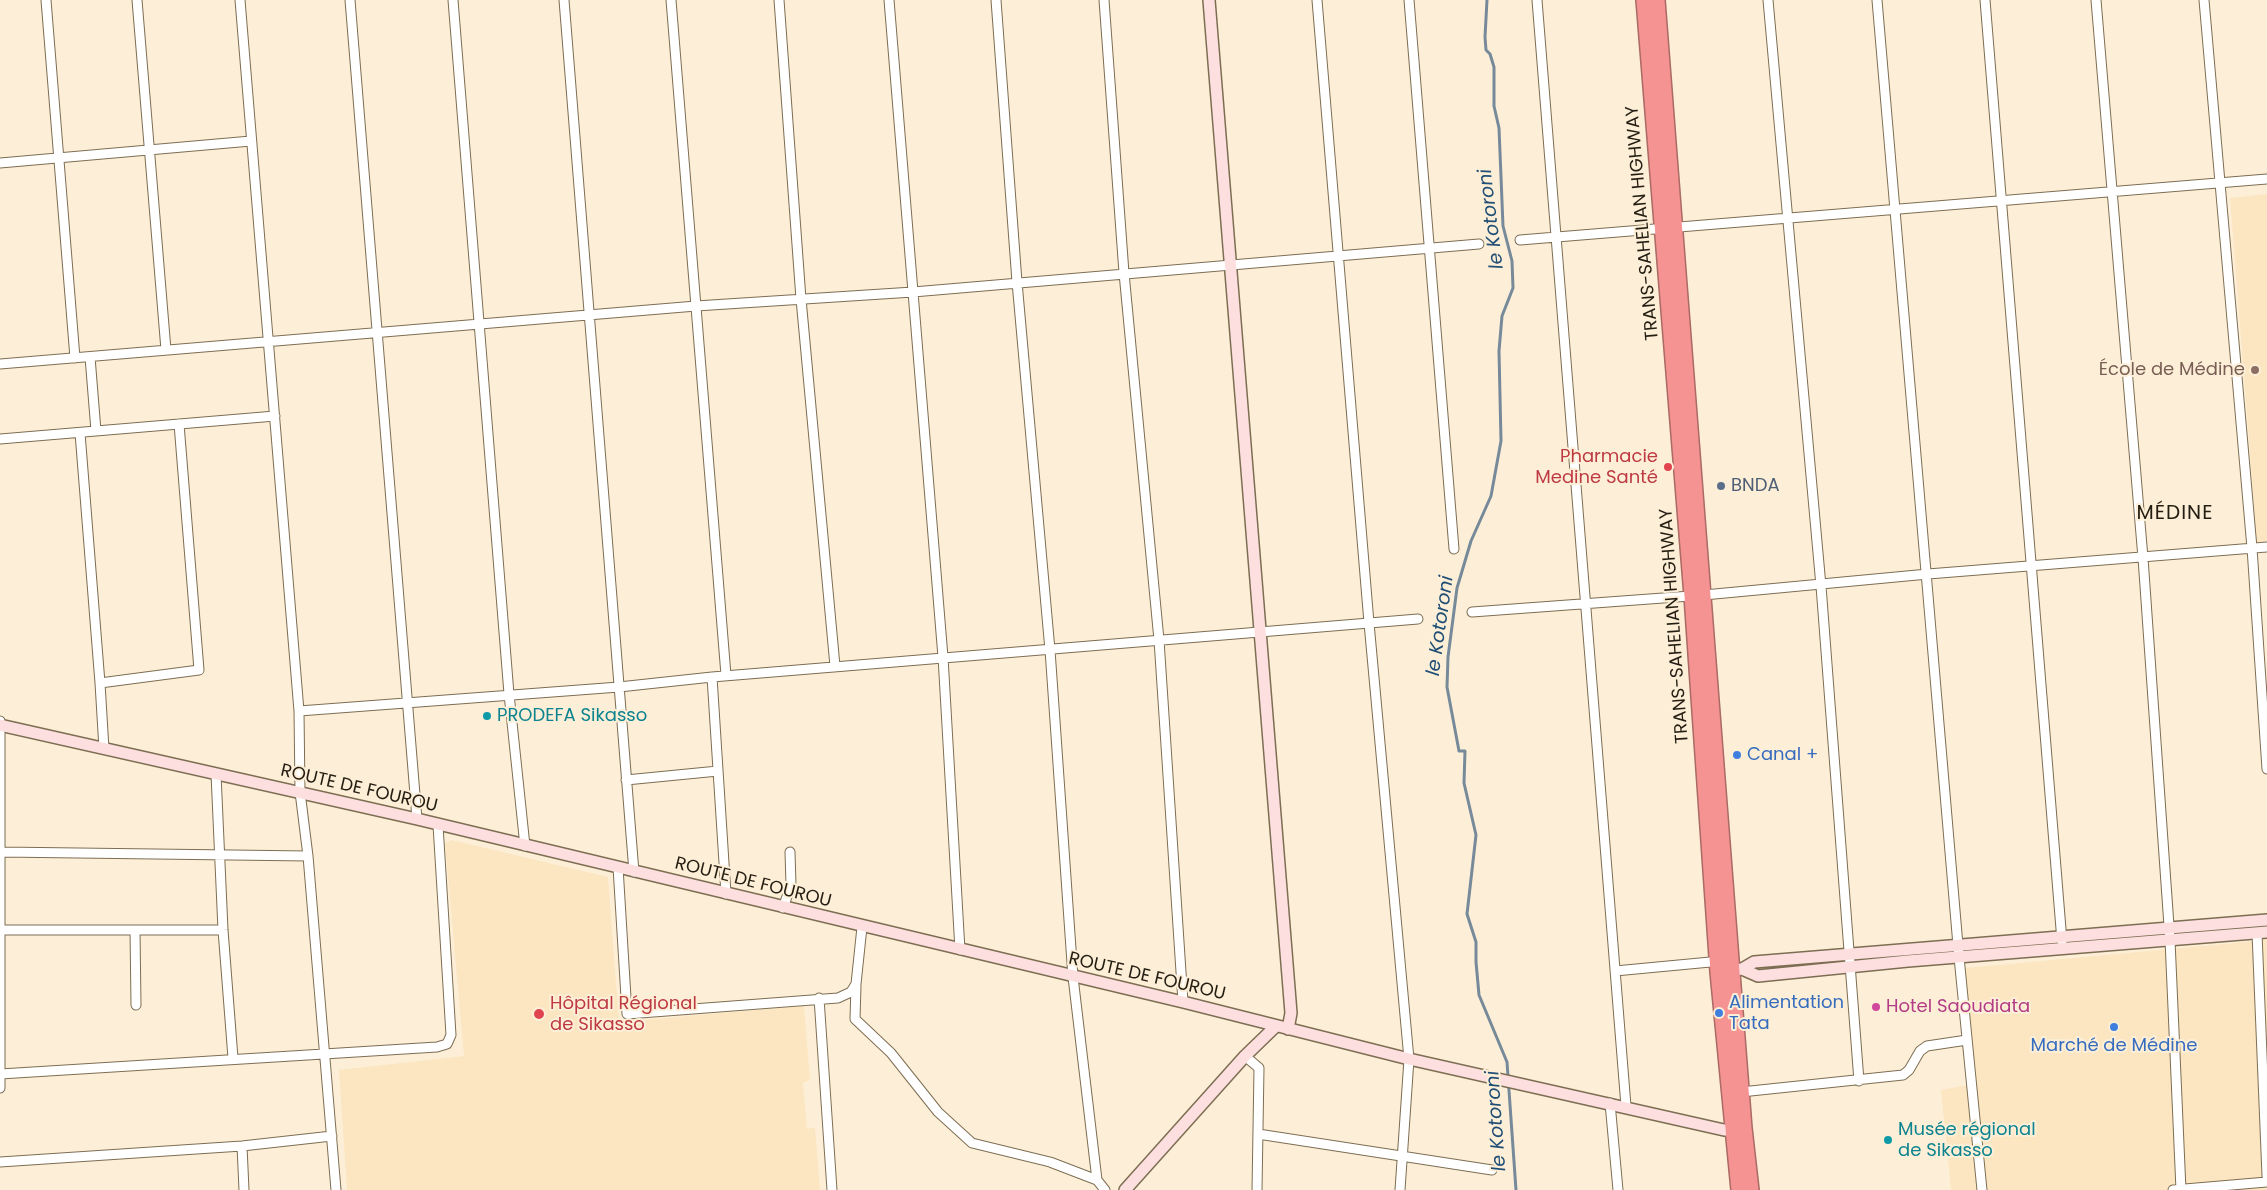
<!DOCTYPE html>
<html>
<head>
<meta charset="utf-8">
<style>
  body { margin:0 }
  canvas { display:block; background:#fdefd7 }
</style>
</head>
<body>
<canvas width="2267" height="1190"></canvas>
<script>
const c = document.querySelector('canvas').getContext('2d');
c.lineJoin = 'round';
function fillPath(path, color) { c.fillStyle = color; c.fill(path, 'evenodd'); }
const toPath = rows => new Path2D(rows.map(r => 'M' + r).join(''));
function strokePath(path, color, width, dash) { c.strokeStyle = color; c.lineWidth = width; c.lineCap = dash ? 'butt' : 'round'; c.setLineDash(dash || []); c.stroke(path); }
function drawText(font, color, halo, rows, align = 'center') {
  c.font = font + ' Poppins,sans-serif'; c.lineWidth = 4; c.setLineDash([]); c.textBaseline = 'middle'; c.strokeStyle = halo; c.fillStyle = color; for (const [text, x, y, turn = 0] of rows) {
    c.save(); c.translate(x, y); c.rotate((+turn || 0) * Math.PI / 180); c.textAlign = isNaN(turn) ? turn : align; if (halo) c.strokeText(text, 0, 0); c.fillText(text, 0, 0); c.restore();
  }
}
fillPath(toPath([
  [2267,194,2267,541,2257,542,2230,198],
  [452,840,608,877,619,1022,804,1006,810,1080,803,1083,807,1129,815,1127,820,1190,347,1190,339,1070,464,1056,445,843],
  [2267,940,2267,1190,1951,1190,1941,1090,1967,1085,1955,969]
]), '#fbe6c1');
strokePath(toPath([
  [1487,0,1485,37,1486,50,1490,54,1494,67,1494,106,1499,128,1503,226,1512,261,1513,288,1502,316,1499,351,1501,441,1491,496,1471,541,1457,588,1448,657,1447,687,1459,751,1465,751,1464,783,1476,835,1467,914,1476,942,1476,962,1479,995,1507,1062,1516,1190]
]), '#778a9a', 3);
const street = toPath([
  [46,0,75,358],
  [137,0,166,350],
  [240,0,299,711,300,792,308,856,336,1190],
  [350,0,417,819],
  [453,0,509,694,525,846],
  [564,0,634,872],
  [671,0,726,675],
  [779,0,801,299,835,666],
  [889,0,943,657,960,950],
  [996,0,1017,282,1050,650,1073,977,1097,1180,1105,1190],
  [1104,0,1124,273,1159,640,1183,1002],
  [1317,0,1369,623,1409,1059,1400,1190],
  [1409,0,1454,549],
  [1537,0,1626,1106],
  [1768,0,1821,586,1859,1081],
  [1877,0,1959,957,1982,1190],
  [1985,0,2062,941],
  [2096,0,2143,558,2170,940,2181,1190],
  [2204,0,2252,548,2267,769],
  [0,163,251,141],
  [1520,240,2267,179],
  [90,357,96,431],
  [0,364,696,306,913,292,1479,244],
  [80,433,100,683,104,749],
  [0,439,275,416],
  [1472,612,1704,595,1928,574,2267,547],
  [712,677,726,894],
  [100,683,199,670,179,424],
  [299,711,619,687,712,677,1418,619],
  [0,721,0,1088],
  [216,774,223,930,233,1058],
  [626,780,718,771],
  [1,852,308,856],
  [618,867,627,1014,838,998,851,992,856,984,862,927],
  [783,908,791,885,790,852],
  [0,930,223,930],
  [135,930,136,1005],
  [2257,933,2267,1176],
  [1615,971,1721,961],
  [856,986,855,1019,891,1053,938,1112,972,1143,1050,1162,1097,1180],
  [819,998,832,1190],
  [1245,1056,1259,1068,1257,1190],
  [0,1074,437,1047,447,1044,451,1035,438,825],
  [1741,1092,1903,1075,1909,1070,1920,1051,1927,1046,1967,1040],
  [1610,1103,1618,1190],
  [1258,1134,1492,1170],
  [242,1146,244,1190],
  [0,1162,242,1146,332,1136],
  [2173,1190,2267,1182]
]);
const secondary = toPath([
  [1209,0,1291,1013,1288,1029],
  [0,725,417,819,1183,1002,1409,1059,1724,1130,1740,1129],
  [1742,969,1758,976,1908,961,2267,932],
  [1725,971,1742,969,1754,962,2267,920],
  [1125,1190,1245,1056,1276,1026]
]);
const highway = toPath([
  [1644,0,1692,596,1718,972,1739,1190],
  [1657,0,1744,1128,1751,1190]
]);
strokePath(street, '#7d6e53', 11);
strokePath(secondary, '#7d6e53', 14);
strokePath(highway, '#ab6a65', 18);
strokePath(street, '#fff', 9);
strokePath(secondary, '#fcdfde', 11);
strokePath(highway, '#f49392', 15);
for (const [x, y, r, color] of [
  [2255,370,5,"#8d6e63"],
  [1668,467,5,"#e0444e"],
  [1721,486,5,"#5c6f8a"],
  [487,716,5,"#0f9aa8"],
  [1737,755,5,"#3f7fe0"],
  [1876,1007,5,"#d1479c"],
  [1719,1013,5,"#3f7fe0"],
  [539,1014,6,"#e0444e"],
  [2114,1027,5,"#3f7fe0"],
  [1888,1140,5,"#0f9aa8"]
]) { const dot = new Path2D(); dot.arc(x, y, r, 0, 2 * Math.PI); c.fillStyle = color; c.fill(dot); strokePath(dot, '#fdefd7', 2); }
drawText('18px', '#231d12', '#fdefd7', [
  ["TRANS-SAHELIAN HIGHWAY",1643,223,-95],
  ["TRANS-SAHELIAN HIGHWAY",1675,626,-94],
  ["ROUTE DE FOUROU",359,789,13],
  ["ROUTE DE FOUROU",753,883,14],
  ["ROUTE DE FOUROU",1147,977,13]
]);
drawText('18px', '#785e54', '#fdefd7', [
  ["École de Médine",2245,370]
], 'right');
drawText('18px', '#be3a42', '#fdefd7', [
  ["Pharmacie",1658,457],
  ["Medine Santé",1658,478],
  ["Hôpital Régional",550,1004,"left"],
  ["de Sikasso",550,1025,"left"]
], 'right');
drawText('18px', '#4e5e75', '#fdefd7', [
  ["BNDA",1731,486]
], 'left');
drawText('18px', '#0d838f', '#fdefd7', [
  ["PRODEFA Sikasso",497,716],
  ["Musée régional",1898,1130],
  ["de Sikasso",1898,1151]
], 'left');
drawText('18px', '#366cbe', '#fdefd7', [
  ["Canal +",1747,755],
  ["Alimentation",1729,1003],
  ["Tata",1729,1024],
  ["Marché de Médine",2114,1046,"center"]
], 'left');
drawText('18px', '#b23c85', '#fdefd7', [
  ["Hotel Saoudiata",1886,1007]
], 'left');
drawText('italic 19px', '#204e75', '#fdefd7', [
  ["le Kotoroni",1492,219,-97],
  ["le Kotoroni",1441,626,-82],
  ["le Kotoroni",1497,1121,-94]
]);
c.letterSpacing = '1px';
drawText('20px', '#231d12', '#fdefd7', [
  ["MÉDINE",2175,514]
]);
c.letterSpacing = '0px';
</script>
</body>
</html>
